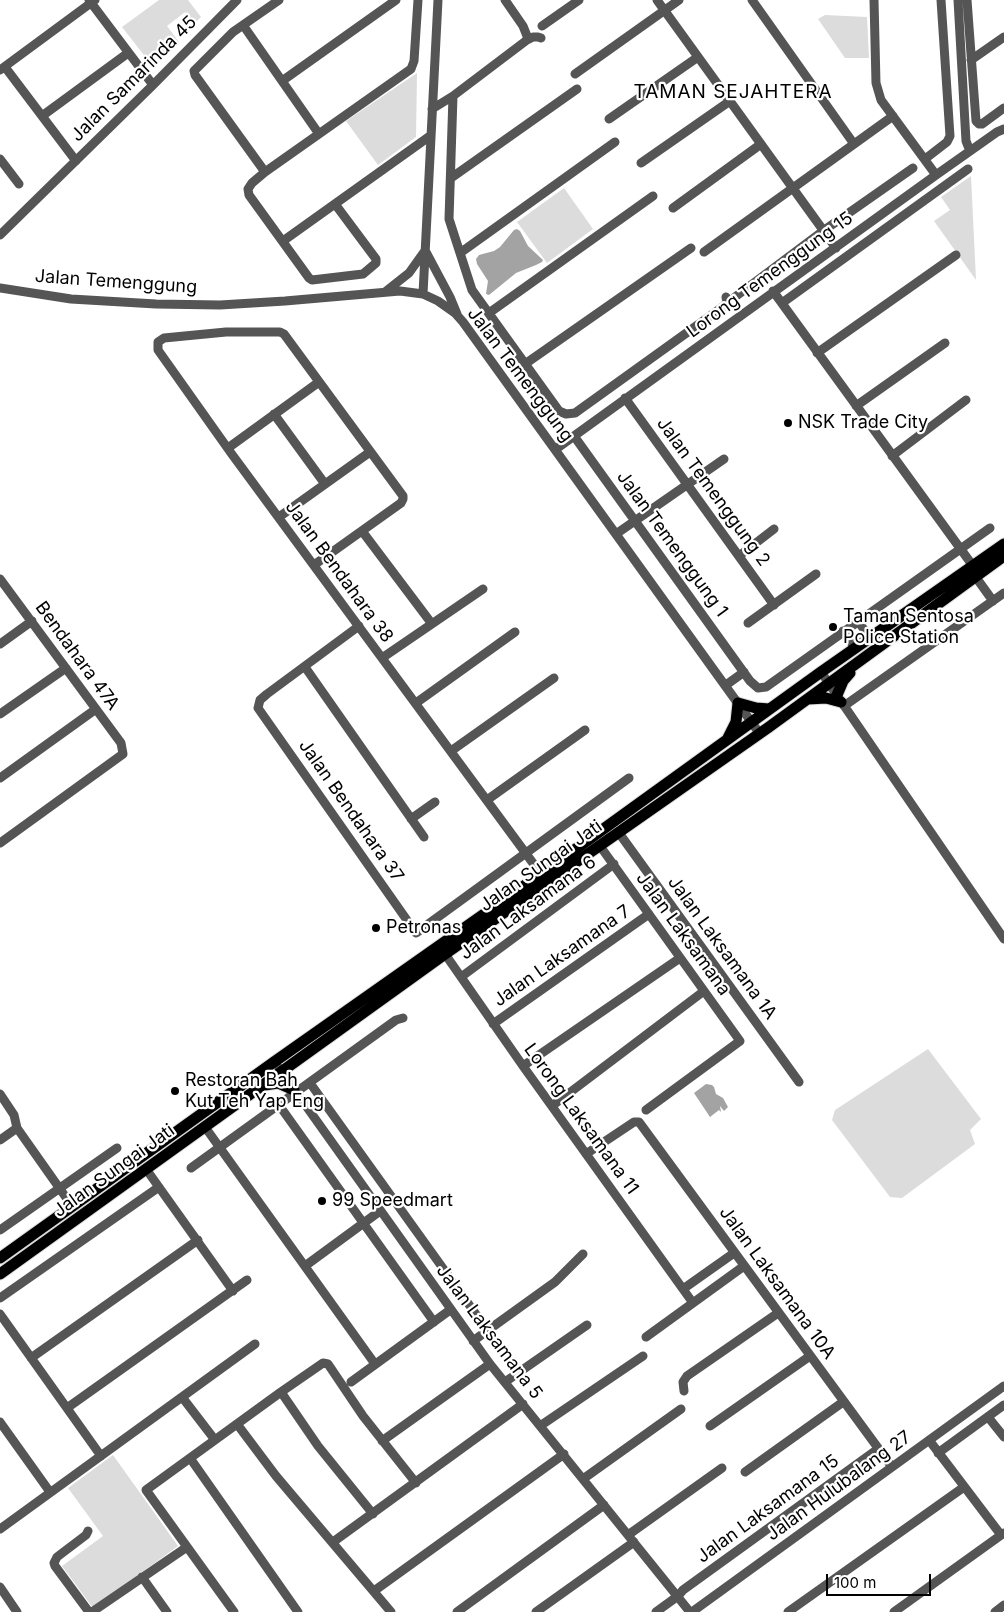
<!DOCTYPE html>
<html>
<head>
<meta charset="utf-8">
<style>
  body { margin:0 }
  #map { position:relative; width:1004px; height:1612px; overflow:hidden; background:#fff; font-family:Inter,sans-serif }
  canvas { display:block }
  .scale { position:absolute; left:826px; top:1574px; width:105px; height:22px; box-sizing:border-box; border:2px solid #000; border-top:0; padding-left:6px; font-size:15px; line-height:18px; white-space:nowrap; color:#000; -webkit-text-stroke:4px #fff; paint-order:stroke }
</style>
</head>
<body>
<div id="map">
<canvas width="1004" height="1612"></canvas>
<div class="scale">100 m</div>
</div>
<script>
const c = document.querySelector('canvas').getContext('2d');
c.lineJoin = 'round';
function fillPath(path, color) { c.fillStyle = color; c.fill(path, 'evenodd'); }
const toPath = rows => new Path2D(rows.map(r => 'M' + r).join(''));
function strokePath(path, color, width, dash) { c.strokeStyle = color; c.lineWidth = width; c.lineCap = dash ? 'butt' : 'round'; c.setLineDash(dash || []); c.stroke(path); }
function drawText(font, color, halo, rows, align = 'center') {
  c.font = font + ' Inter,sans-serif'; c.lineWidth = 4.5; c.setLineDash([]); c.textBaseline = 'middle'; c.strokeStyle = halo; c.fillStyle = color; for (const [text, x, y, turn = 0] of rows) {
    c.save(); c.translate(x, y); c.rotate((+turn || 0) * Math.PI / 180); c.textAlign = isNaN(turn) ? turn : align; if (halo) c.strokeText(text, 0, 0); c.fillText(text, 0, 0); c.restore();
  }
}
fillPath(toPath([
  [159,0,188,0,201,17,194,24,185,12,167,26,179,42,154,68,122,27],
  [825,15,867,17,869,58,845,58,818,19],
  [417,73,416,137,378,165,346,121],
  [971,176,976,280,934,221,950,210,941,197],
  [564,188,593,229,547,263,517,222],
  [928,1049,981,1119,970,1130,975,1144,902,1198,890,1197,832,1120,835,1110],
  [113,1455,178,1546,93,1608,62,1566,103,1536,68,1488]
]), '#dcdcdc');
fillPath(toPath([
  [517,229,520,231,528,246,543,260,542,262,536,265,516,273,489,295,486,294,488,281,477,264,476,259,479,255,494,251,500,247,514,230],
  [706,1084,712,1085,714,1087,716,1094,723,1098,728,1107,724,1111,720,1106,721,1112,719,1110,710,1117,694,1093]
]), '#a3a3a3');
const major = toPath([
  [837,695,843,681,850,673],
  [808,699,826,698,841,702],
  [728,738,736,722,738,703,756,708,769,709],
  [265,1085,278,1083,294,1090],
  [0,1258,274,1062,541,874,821,672,1004,544],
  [0,1274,445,954,769,727,1004,556]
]);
strokePath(major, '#dbdbdb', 13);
strokePath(toPath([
  [89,0,153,85],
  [657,0,836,248],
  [752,0,854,144],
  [874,0,876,83,881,100,936,175],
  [958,0,966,141,970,151],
  [967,0,976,121,979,124,982,124,1004,108],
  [243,25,319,134],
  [542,26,579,0],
  [527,40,533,37,538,37,541,38],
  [971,60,1004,37],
  [5,67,76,161],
  [0,70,95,0],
  [575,74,679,0],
  [282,81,396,0],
  [453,96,449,219,472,290,559,411,566,414,575,413,724,306,727,302,726,297],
  [432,109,453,96,527,40,527,36,523,26,505,0],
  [42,116,128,53],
  [609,119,698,57],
  [0,159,19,184],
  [925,159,947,142,950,136,941,0],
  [641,163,730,101],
  [265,172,195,75,194,71,233,32,279,0],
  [451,178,577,89],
  [335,204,376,259,376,263,363,274,312,280,309,278,249,195,248,189,252,183,265,172,411,69,414,61,418,0],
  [673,208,761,144],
  [0,235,153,85,237,0],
  [283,241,430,136],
  [425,250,450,297,457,314],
  [704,252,893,116],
  [460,253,615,142],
  [0,288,71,299,156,304,220,305,285,301,400,291,423,294,438,301,455,313,463,322,760,734],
  [773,291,973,566],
  [385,292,409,273,424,252],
  [423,294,438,0],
  [735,297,823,231,913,168],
  [782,303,968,169],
  [489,313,653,196],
  [817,353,956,255],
  [525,364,691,248],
  [625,398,774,605],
  [856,406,945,343],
  [274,414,325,484],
  [574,436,750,681,758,688,766,687,990,528],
  [228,448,319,382],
  [556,449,936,175,997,132,1004,129],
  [892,456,966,400],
  [279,517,370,452],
  [362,531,432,624],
  [616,534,724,459],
  [739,556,774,529],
  [314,565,401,503,403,499,403,496,284,334,280,332,226,332,164,338,158,342,158,350,231,453,541,874],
  [975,576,993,601],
  [0,579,121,743,123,754,0,843],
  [858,621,870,638],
  [748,623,816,574],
  [359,626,267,694,260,700,258,708,416,933,629,778],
  [843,631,855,648],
  [0,644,32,621],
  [382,658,483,589],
  [305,667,424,837],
  [821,672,1004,939],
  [726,685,744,672],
  [416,703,515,632],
  [844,706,1004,593],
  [0,714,66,668],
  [451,751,554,678],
  [0,778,96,709],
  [487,800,585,730],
  [411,819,435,802],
  [619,833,799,1082],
  [600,846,740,1041,646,1110],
  [445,954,523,1066,693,1303],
  [461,977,614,864],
  [493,1024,649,914],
  [523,1066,680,958],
  [279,1068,490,1364,690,1612],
  [310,1083,488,1331],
  [0,1094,14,1115,17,1128,72,1206],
  [279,1105,434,1322],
  [552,1106,704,991],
  [205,1127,375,1364],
  [0,1140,17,1128],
  [586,1154,634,1122,639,1122,892,1467],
  [191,1168,396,1020,403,1018],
  [146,1169,233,1291],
  [0,1230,117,1148],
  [305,1266,380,1211],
  [683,1289,734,1253],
  [0,1298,159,1187],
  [0,1314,101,1456],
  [646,1337,744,1266],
  [473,1341,555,1282,583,1254],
  [31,1358,198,1240],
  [351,1382,450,1310],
  [505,1382,587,1325],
  [684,1391,683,1382,687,1376,778,1313],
  [281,1392,318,1446,373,1514],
  [182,1397,215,1440],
  [67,1408,247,1280],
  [988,1417,1004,1437],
  [0,1422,50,1492],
  [237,1424,276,1476,391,1612],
  [540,1426,643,1356],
  [710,1426,810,1356],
  [929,1440,1001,1535],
  [382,1441,490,1364],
  [938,1453,1004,1405],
  [190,1458,298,1612],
  [745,1472,843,1402],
  [583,1479,681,1409],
  [0,1529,255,1344],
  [88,1531,86,1535,57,1557,54,1563,55,1566,89,1612],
  [628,1535,722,1468],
  [333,1542,523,1404],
  [142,1577,167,1612],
  [0,1587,17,1612],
  [374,1591,564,1454],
  [92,1612,187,1547],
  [234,1612,146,1490,281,1392,323,1363,328,1364,363,1416,416,1483],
  [457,1612,604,1505],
  [536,1612,634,1542],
  [656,1612,678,1596,683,1590,878,1449],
  [692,1612,1004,1386],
  [788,1612,964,1487],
  [894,1612,1004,1533],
  [995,1612,1004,1605]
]), '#555', 9);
strokePath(major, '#000', 11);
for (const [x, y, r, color] of [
  [788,423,5,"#000"],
  [833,627,5,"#000"],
  [376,928,5,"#000"],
  [175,1091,5,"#000"],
  [322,1201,5,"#000"]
]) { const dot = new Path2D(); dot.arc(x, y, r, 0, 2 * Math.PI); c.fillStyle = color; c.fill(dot); strokePath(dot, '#fff', 2); }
drawText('18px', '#000', '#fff', [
  ["Jalan Samarinda 45",134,79,-45],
  ["Lorong Temenggung 15",770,275,-36],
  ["Jalan Temenggung",116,282,4],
  ["Jalan Temenggung",520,375,53],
  ["Jalan Temenggung 2",713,492,54],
  ["Jalan Temenggung 1",672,544,54],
  ["Jalan Bendahara 38",339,572,54],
  ["Bendahara 47A",77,656,54],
  ["Jalan Bendahara 37",351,811,55],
  ["Jalan Sungai Jati",541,866,-35],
  ["Jalan Laksamana 6",528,908,-36],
  ["Jalan Laksamana",683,934,54],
  ["Jalan Laksamana 1A",722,948,54],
  ["Jalan Laksamana 7",562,956,-35],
  ["Lorong Laksamana 11",581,1119,54],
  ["Jalan Sungai Jati",114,1171,-36],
  ["Jalan Laksamana 10A",777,1283,54],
  ["Jalan Laksamana 5",489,1332,53],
  ["Jalan Hulubalang 27",839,1486,-36],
  ["Jalan Laksamana 15",768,1509,-36]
]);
drawText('18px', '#000', '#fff', [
  ["NSK Trade City",798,423],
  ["Taman Sentosa",843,617],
  ["Police Station",843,638],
  ["Petronas",386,928],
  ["Restoran Bah",185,1081],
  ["Kut Teh Yap Eng",185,1102],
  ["99 Speedmart",332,1201]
], 'left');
c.letterSpacing = '1px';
drawText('19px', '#000', '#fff', [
  ["TAMAN SEJAHTERA",733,92]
]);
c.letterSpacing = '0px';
</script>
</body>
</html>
